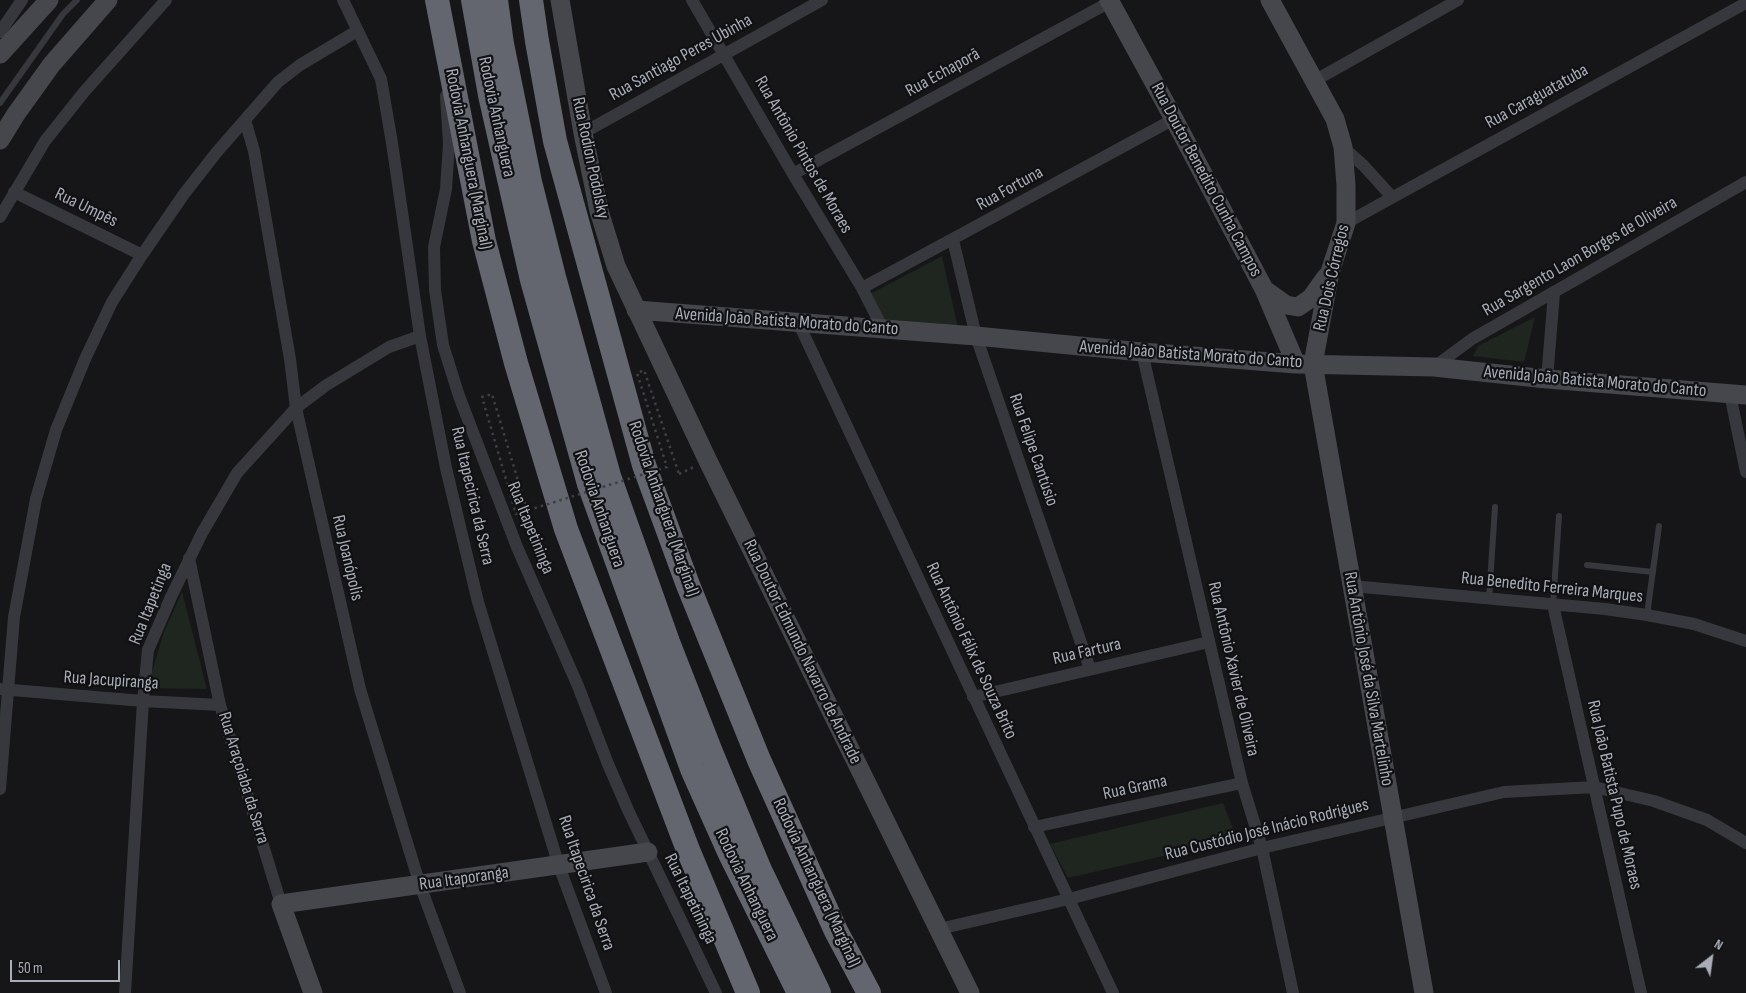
<!DOCTYPE html>
<html>
<head>
<meta charset="utf-8">
<style>
  body { margin:0 }
  #map { position:relative; width:1746px; height:993px; overflow:hidden; background:#161618; font-family:"Sofia Sans Condensed",sans-serif }
  canvas { display:block }
  .north { position:absolute; left:1686px; top:933px; width:50px; height:50px; -webkit-text-stroke:4px #111113; paint-order:stroke; rotate:30deg; font-size:14px; font-weight:700; line-height:20px; text-align:center; color:#a8adb8 }
  .north::after { content:''; display:block; margin:auto; width:18px; height:22px; background:#a8adb8; clip-path:polygon(50% 0,100% 100%,50% 72%,0 100%) }
  .scale { position:absolute; left:10px; top:960px; width:110px; height:22px; box-sizing:border-box; border:2px solid #a8adb8; border-top:0; padding-left:6px; font-size:15px; line-height:18px; white-space:nowrap; color:#a8adb8; -webkit-text-stroke:4px #111113; paint-order:stroke }
</style>
</head>
<body>
<div id="map">
<canvas width="1746" height="993"></canvas>
<div class="north">N</div>
<div class="scale">50 m</div>
</div>
<script>
const c = document.querySelector('canvas').getContext('2d');
c.lineJoin = 'round';
function fillPath(path, color) { c.fillStyle = color; c.fill(path, 'evenodd'); }
const toPath = rows => new Path2D(rows.map(r => 'M' + r).join(''));
function strokePath(path, color, width, dash) { c.strokeStyle = color; c.lineWidth = width; c.lineCap = dash ? 'butt' : 'round'; c.setLineDash(dash || []); c.stroke(path); }
function drawText(font, color, halo, rows, align = 'center') {
  c.font = font + ' "Sofia Sans Condensed",sans-serif'; c.lineWidth = 4.5; c.setLineDash([]); c.textBaseline = 'middle'; c.strokeStyle = halo; c.fillStyle = color; for (const [text, x, y, turn = 0] of rows) {
    c.save(); c.translate(x, y); c.rotate((+turn || 0) * Math.PI / 180); c.textAlign = isNaN(turn) ? turn : align; if (halo) c.strokeText(text, 0, 0); c.fillText(text, 0, 0); c.restore();
  }
}
fillPath(toPath([
  [942,256,958,328,887,323,870,294],
  [1535,317,1524,362,1473,356,1478,346],
  [182,592,207,689,147,688,164,632],
  [1223,803,1237,839,1068,878,1050,844]
]), '#1e261f');
strokePath(toPath([
  [679,474,694,467],
  [525,528,525,504]
]), '#3d3f44', 2.5, [2.5, 4]);
strokePath(toPath([
  [0,103,63,14,77,0],
  [1587,565,1653,572],
  [1489,599,1495,507],
  [1553,605,1559,516],
  [1647,615,1659,526]
]), '#37383d', 6);
strokePath(toPath([
  [343,0,381,79,392,143,420,336,446,468,478,602,559,866,606,993],
  [692,0,793,174,862,288,883,329],
  [0,32,22,0],
  [1314,81,1458,0],
  [446,96,449,144,446,189,434,247,435,290,443,345,459,396,517,547,578,686,608,764,628,810,716,993],
  [245,120,254,151,290,359,296,408,360,689,420,885,460,993],
  [583,133,822,0],
  [1343,147,1364,166,1392,197],
  [793,174,1110,2],
  [14,192,142,255],
  [0,217,45,141,84,92,166,0],
  [1346,223,1746,3],
  [953,240,976,336,1090,669],
  [862,288,1174,119],
  [798,322,1113,993],
  [1142,352,1242,783,1262,848,1293,993],
  [1434,367,1472,339,1746,182],
  [1547,379,1554,293],
  [1730,394,1746,472],
  [189,558,220,705,281,904],
  [1352,586,1605,609,1647,615,1694,624,1746,641],
  [1553,605,1641,993],
  [0,689,143,701,220,705],
  [973,697,1209,642],
  [0,789,14,617,36,499,56,430,85,359,112,302,142,255,184,194,216,153,278,82,300,65,357,31],
  [1034,827,1242,783],
  [939,929,1069,899,1262,848,1504,792,1594,787,1654,801,1707,820,1746,843],
  [125,993,143,701,148,650,171,597,202,533,237,473,296,408,325,386,389,347,420,336]
]), '#37383d', 12);
strokePath(toPath([
  [560,0,583,133,599,211,616,266,708,461,970,993],
  [1109,0,1174,119,1264,289,1296,364],
  [1270,0,1335,119,1343,147,1346,185,1346,223,1330,272,1313,364,1424,993],
  [0,54,49,0],
  [0,140,16,114,52,64,108,0],
  [1265,290,1286,305,1298,307,1311,298,1326,277],
  [636,310,976,336,1142,352,1296,364,1434,367,1547,379,1746,395],
  [313,993,281,904,648,852]
]), '#45474d', 19);
strokePath(toPath([
  [437,0,484,241,516,363,566,529,688,850,748,993],
  [473,0,490,95,532,280,589,484,692,769,731,856,799,993],
  [496,0,502,44,530,182,554,277,609,476,668,642,711,752,760,870,819,993],
  [531,0,537,41,555,141,644,465,688,585,759,760,836,931,869,993]
]), '#63666e', 24);
strokePath(toPath([
  [525,504,492,394,482,397,516,514,667,467,637,373,644,370,679,474]
]), '#3d3f44', 2.5, [2.5, 4]);
drawText('18px', '#a8adb8', '#111113', [
  ["Rua Santiago Peres Ubinha",681,58,-29],
  ["Rua Echaporã",943,73,-29],
  ["Rua Caraguatatuba",1537,97,-29],
  ["Rodovia Anhanguera",496,117,78],
  ["Rua Antônio Pintos de Moraes",803,155,60],
  ["Rua Rodion Podolsky",590,158,78],
  ["Rodovia Anhanguera (Marginal)",468,159,79],
  ["Rua Doutor Benedito Cunha Campos",1206,180,62],
  ["Rua Fortuna",1010,189,-29],
  ["Rua Umpês",86,208,26],
  ["Rua Sargento Laon Borges de Oliveira",1580,257,-30],
  ["Rua Dois Córregos",1332,278,-77],
  ["Avenida João Batista Morato do Canto",787,322,4],
  ["Avenida João Batista Morato do Canto",1191,355,4],
  ["Avenida João Batista Morato do Canto",1595,382,5],
  ["Rua Felipe Cantúsio",1033,450,71],
  ["Rua Itapecirica da Serra",472,496,77],
  ["Rodovia Anhanguera",599,509,71],
  ["Rodovia Anhanguera (Marginal)",663,509,71],
  ["Rua Itapetininga",530,528,68],
  ["Rua Joanópolis",347,558,77],
  ["Rua Benedito Ferreira Marques",1552,588,6],
  ["Rua Itapetinga",151,604,-68],
  ["Rua Antônio Félix de Souza Brito",971,651,65],
  ["Rua Doutor Edmundo Navarro de Andrade",802,652,64],
  ["Rua Fartura",1087,652,-13],
  ["Rua Antônio Xavier de Oliveira",1233,669,77],
  ["Rua Antônio José da Silva Martelinho",1368,679,80],
  ["Rua Jacupiranga",111,681,4],
  ["Rua Araçoiaba da Serra",243,778,73],
  ["Rua Grama",1135,788,-12],
  ["Rua João Batista Pupo de Moraes",1614,795,77],
  ["Rua Custódio José Inácio Rodrigues",1267,830,-14],
  ["Rua Itaporanga",464,879,-8],
  ["Rua Itapecirica da Serra",586,883,71],
  ["Rodovia Anhanguera (Marginal)",816,883,65],
  ["Rodovia Anhanguera",746,885,64],
  ["Rua Itapetininga",690,899,64]
]);
</script>
</body>
</html>
